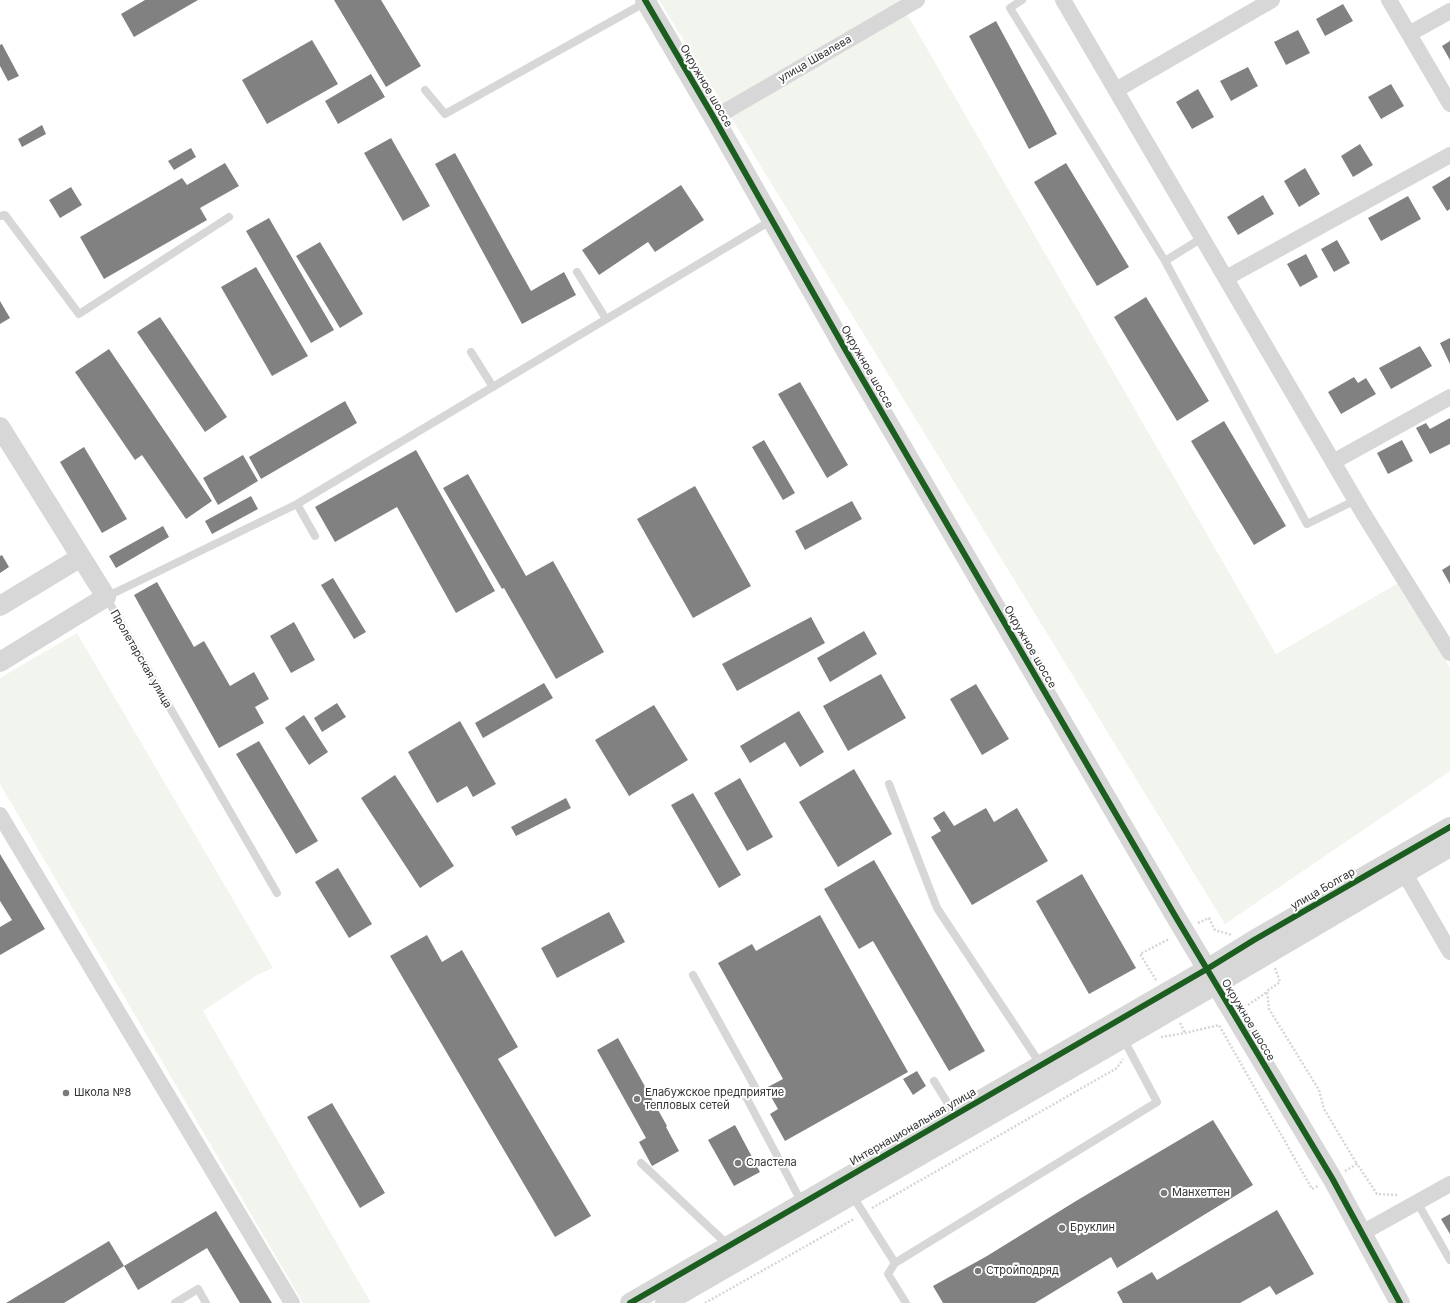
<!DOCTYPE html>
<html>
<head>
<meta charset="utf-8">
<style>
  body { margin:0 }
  canvas { display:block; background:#fff }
</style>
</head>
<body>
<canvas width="1450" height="1303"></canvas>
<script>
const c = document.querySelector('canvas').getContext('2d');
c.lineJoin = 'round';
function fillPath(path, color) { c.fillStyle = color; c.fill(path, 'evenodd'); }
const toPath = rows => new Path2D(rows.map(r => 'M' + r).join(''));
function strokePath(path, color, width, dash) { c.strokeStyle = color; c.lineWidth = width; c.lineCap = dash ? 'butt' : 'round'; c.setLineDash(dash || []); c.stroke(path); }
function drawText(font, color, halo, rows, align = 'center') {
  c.font = font + ' Inter,sans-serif'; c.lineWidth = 4; c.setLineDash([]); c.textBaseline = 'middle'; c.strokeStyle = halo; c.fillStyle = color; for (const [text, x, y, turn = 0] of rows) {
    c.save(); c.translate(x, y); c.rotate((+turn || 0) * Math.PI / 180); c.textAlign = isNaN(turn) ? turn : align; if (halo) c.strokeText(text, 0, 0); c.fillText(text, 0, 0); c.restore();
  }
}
fillPath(toPath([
  [659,0,899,0,1276,654,1400,582,1450,668,1450,771,1225,924],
  [77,633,273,968,257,975,203,1011,371,1303,303,1303,0,784,0,678]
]), '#f1f5ed');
fillPath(toPath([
  [145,0,198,0,134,37,121,14],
  [334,0,381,0,421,66,386,87],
  [1343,4,1353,21,1325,36,1316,19],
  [996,21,1057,134,1029,149,969,36],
  [1298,30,1310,53,1286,65,1274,42],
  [312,40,338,84,267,124,242,80],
  [1450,41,1450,60,1442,46],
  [2,44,19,76,8,81,0,66,0,45],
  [1248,67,1258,86,1231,101,1220,81],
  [371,74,385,97,338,124,325,101],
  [1391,84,1404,106,1381,119,1368,97],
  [1198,89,1214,117,1192,129,1176,102],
  [42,125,46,134,22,147,18,139],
  [391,138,430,206,403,221,364,153],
  [1360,144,1373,165,1353,177,1341,156],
  [191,148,196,157,174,170,168,161],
  [455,153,531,291,564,272,576,295,522,324,435,164],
  [225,163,239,186,200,208,207,220,104,279,80,237,182,178,187,185],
  [1066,163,1129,267,1097,286,1034,182],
  [1305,168,1320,194,1299,207,1284,181],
  [1450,176,1450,209,1447,211,1432,187],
  [681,185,704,220,655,252,648,242,599,275,582,250],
  [71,187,82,205,60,218,49,200],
  [1263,195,1274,214,1238,235,1227,217],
  [1408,196,1421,219,1381,241,1368,218],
  [269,218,334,330,311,343,246,231],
  [1337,240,1350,263,1334,272,1321,249],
  [320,242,363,314,340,328,296,256],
  [1306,254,1318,277,1300,287,1287,264],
  [256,267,308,356,272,376,221,287],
  [1146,297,1209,401,1177,421,1114,317],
  [0,301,10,318,0,324],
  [160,317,227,417,205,432,137,332],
  [1450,338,1450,364,1440,343],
  [1420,346,1432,366,1391,389,1379,368],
  [109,349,212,501,186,519,142,455,135,460,75,372],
  [1354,377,1358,383,1366,378,1376,394,1341,414,1328,392],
  [800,382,848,465,827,478,778,394],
  [345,401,357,423,261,479,249,457],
  [1450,418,1450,444,1430,454,1416,428,1426,423,1430,429],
  [1224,421,1286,526,1254,545,1191,441],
  [764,440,795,493,783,500,752,447],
  [1402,440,1413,461,1388,474,1377,453],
  [84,447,127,519,102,533,60,462],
  [416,450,495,591,456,613,397,507,335,542,315,507],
  [243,455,258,481,218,505,203,478],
  [468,474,526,576,553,561,604,652,556,679,504,588,502,589,443,488],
  [695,486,751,586,693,618,637,519],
  [251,496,258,509,212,534,205,521],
  [852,501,862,519,805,550,795,531],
  [163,526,169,537,116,568,109,556],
  [2,555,9,567,0,573,0,556],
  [1450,565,1450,584,1442,570],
  [333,578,366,632,354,639,321,585],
  [157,582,194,647,204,641,230,686,254,672,269,699,255,707,264,723,219,748,134,595],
  [811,617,825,643,737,691,722,664],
  [294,622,315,660,291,673,270,636],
  [864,631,877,654,830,682,817,658],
  [881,674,906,718,848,751,823,706],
  [544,683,553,698,483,738,475,723],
  [976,684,1009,739,982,755,950,699],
  [337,703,346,717,322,732,314,718],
  [654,705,688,760,629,796,595,740],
  [799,711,824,752,800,767,785,742,750,763,740,746],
  [304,715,328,752,309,765,285,728],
  [460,721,496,784,473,797,467,786,437,803,408,752],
  [259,741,318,841,296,854,236,754],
  [854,769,892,834,838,867,799,802],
  [395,775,454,866,420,888,361,798],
  [740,778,773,837,747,851,714,793],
  [693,793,741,875,719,888,671,805],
  [566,798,571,808,516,836,511,827],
  [986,808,994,822,1017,808,1048,861,972,905,931,837,941,831,933,818,944,811,954,826],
  [0,854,45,929,0,955,0,927,12,920,0,901],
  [874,860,985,1051,949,1071,873,941,859,949,824,889],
  [338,868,372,924,349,938,315,882],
  [1082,874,1136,968,1089,994,1036,901],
  [609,912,625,942,557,978,541,948],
  [820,915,908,1072,785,1141,770,1114,778,1109,766,1088,783,1079,718,963,752,944,756,951],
  [427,935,442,962,462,950,518,1047,498,1059,591,1216,555,1237,390,956],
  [618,1038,667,1126,666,1127,679,1151,652,1166,639,1142,646,1138,597,1050],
  [917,1071,926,1086,913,1095,903,1079],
  [332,1103,385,1193,360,1208,307,1117],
  [1213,1120,1253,1185,1117,1268,1111,1257,1035,1303,943,1303,933,1286,987,1256,1076,1201],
  [735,1125,760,1172,734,1186,708,1140],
  [1277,1210,1314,1274,1276,1295,1270,1286,1240,1303,1123,1303,1117,1292,1152,1272,1157,1280],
  [216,1211,272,1303,240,1303,207,1248,138,1290,124,1266],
  [1450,1214,1450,1234,1441,1219],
  [109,1241,124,1266,64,1303,6,1303]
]), '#818181');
strokePath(toPath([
  [1198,923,1209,918,1215,930,1232,935],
  [1275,968,1280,982,1267,991,1269,1009,1319,1090,1324,1109,1357,1164],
  [1156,980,1140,954,1169,939],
  [1248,1005,1267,992],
  [1180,1023,1185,1033],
  [1161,1037,1185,1033,1219,1025,1312,1189,1318,1186],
  [1345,1171,1357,1164,1377,1194,1398,1195],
  [872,1208,1117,1068,1123,1059],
  [705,1303,854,1219]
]), '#d6d6d6', 2.5, [2, 2]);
strokePath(toPath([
  [1022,0,1010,8,1165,261,1307,524,1356,500],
  [425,90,445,114,646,2],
  [0,216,5,215,79,314,229,217],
  [1165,261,1202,238],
  [577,272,606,319],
  [471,352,493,387],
  [297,504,315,536],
  [889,784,937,908,1041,1065],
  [277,893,106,597,297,504,772,220],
  [693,975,755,1087,745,1095,802,1203],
  [934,1081,955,1115],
  [641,1163,728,1245],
  [852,1195,895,1263],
  [1417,1202,1450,1260],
  [175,1303,198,1289,206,1303],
  [906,1303,888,1274,895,1263,1157,1102,1123,1038]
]), '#d7d7d7', 8);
strokePath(toPath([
  [1063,0,1363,513,1450,653],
  [1389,0,1450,104],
  [1409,34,1450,11],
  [1116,90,1272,0],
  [714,118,917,0],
  [1226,278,1450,155],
  [1333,462,1450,397],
  [0,815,292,1303],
  [1405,874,1450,952],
  [1362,1233,1450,1184]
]), '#d7d7d7', 16);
strokePath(toPath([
  [645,0,714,118,849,356,1177,919,1332,1178,1400,1303],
  [0,427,106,597,0,662],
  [0,606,81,557],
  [630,1303,1207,969,1254,940,1450,827],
  [665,1303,1215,985,1450,847]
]), '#d7d7d7', 20);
strokePath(toPath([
  [645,0,714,118,849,356,1177,919,1332,1178,1400,1303],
  [630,1303,1207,969,1254,940,1450,827]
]), '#1b5e20', 6);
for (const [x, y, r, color] of [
  [66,1093,4,"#7a7a7a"],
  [637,1099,4,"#7a7a7a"],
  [738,1163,4,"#7a7a7a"],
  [1164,1193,4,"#7a7a7a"],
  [1062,1228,4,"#7a7a7a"],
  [978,1271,4,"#7a7a7a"]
]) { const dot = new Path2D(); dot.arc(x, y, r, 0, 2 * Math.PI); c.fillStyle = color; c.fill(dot); strokePath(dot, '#fff', 1.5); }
drawText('11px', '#333', '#fff', [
  ["улица Швалева",815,59,-30],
  ["Окружное шоссе",706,86,60],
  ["Окружное шоссе",867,367,60],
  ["Окружное шоссе",1030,647,60],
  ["Пролетарская улица",141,659,60],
  ["улица Болгар",1323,889,-30],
  ["Окружное шоссе",1248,1020,59],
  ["Интернациональная улица",913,1127,-30]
]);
drawText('11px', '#333', '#fff', [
  ["Школа №8",74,1093],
  ["Елабужское предприятие",645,1093],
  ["тепловых сетей",645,1106],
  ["Сластела",746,1163],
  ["Манхеттен",1172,1193],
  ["Бруклин",1070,1228],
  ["Стройподряд",986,1271]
], 'left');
</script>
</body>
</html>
